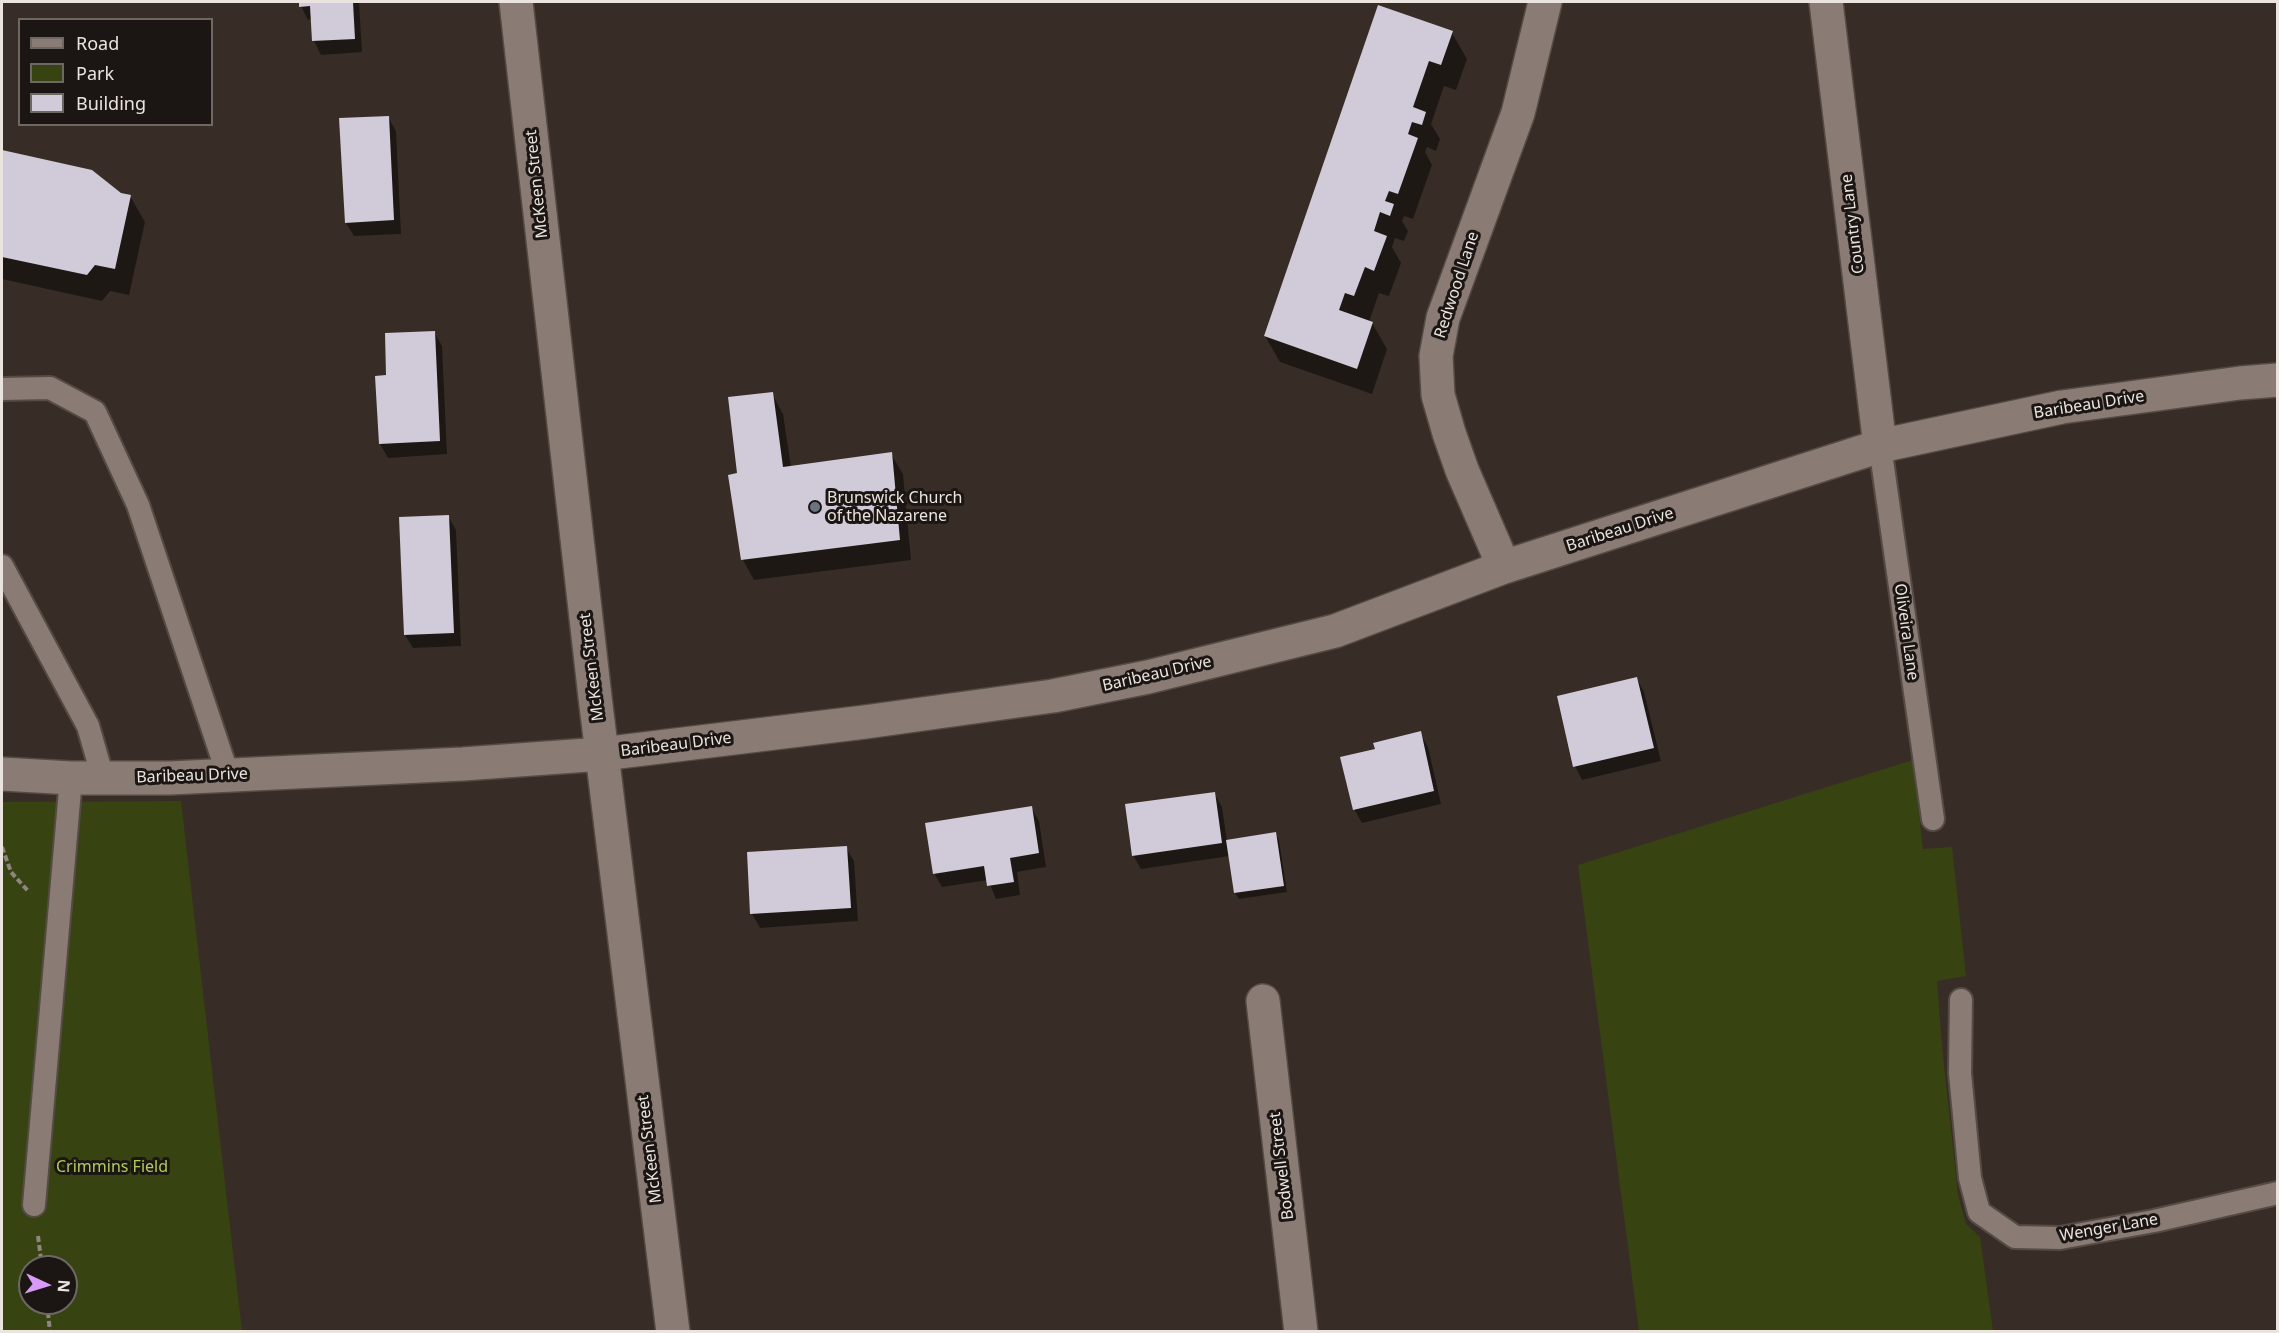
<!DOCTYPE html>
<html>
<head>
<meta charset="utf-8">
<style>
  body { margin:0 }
  #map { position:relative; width:2279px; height:1333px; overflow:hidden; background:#382d26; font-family:"Noto Sans",sans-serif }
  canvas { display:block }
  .frame { position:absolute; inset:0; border:3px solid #ebe3de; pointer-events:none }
  .legend { position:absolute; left:18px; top:18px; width:195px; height:108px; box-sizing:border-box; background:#1b1613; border:2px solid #6e6864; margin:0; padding:8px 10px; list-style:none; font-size:18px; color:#ebe3de }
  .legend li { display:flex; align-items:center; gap:12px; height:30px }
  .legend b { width:30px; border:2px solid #6e6864 }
  .north { position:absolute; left:18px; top:1255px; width:60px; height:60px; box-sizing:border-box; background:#1b1613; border:2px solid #6e6864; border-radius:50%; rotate:94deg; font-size:16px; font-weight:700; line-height:24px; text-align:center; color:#ebe3de }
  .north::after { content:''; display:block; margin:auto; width:21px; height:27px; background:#d99af7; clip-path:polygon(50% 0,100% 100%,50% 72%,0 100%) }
</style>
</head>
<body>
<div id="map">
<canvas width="2279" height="1333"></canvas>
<div class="frame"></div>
<ul class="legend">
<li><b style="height:8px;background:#8a7c74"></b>Road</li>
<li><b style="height:16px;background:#384312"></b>Park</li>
<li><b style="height:16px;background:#d0cad9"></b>Building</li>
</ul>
<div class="north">N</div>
</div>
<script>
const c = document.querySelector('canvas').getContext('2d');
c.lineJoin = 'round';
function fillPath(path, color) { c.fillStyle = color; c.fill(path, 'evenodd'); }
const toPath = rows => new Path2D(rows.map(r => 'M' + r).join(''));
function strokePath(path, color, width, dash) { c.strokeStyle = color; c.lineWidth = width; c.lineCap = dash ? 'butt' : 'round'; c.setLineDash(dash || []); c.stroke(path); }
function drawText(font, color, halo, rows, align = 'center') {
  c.font = font + ' "Noto Sans",sans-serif'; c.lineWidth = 6; c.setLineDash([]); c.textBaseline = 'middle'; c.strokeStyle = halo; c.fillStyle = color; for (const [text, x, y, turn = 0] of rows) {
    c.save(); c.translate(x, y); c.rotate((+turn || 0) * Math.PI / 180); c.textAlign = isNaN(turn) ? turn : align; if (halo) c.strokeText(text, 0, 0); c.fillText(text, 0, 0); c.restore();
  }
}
fillPath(toPath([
  [1913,760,1923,849,1952,847,1966,976,1937,981,1942,1046,1958,1195,1966,1224,1980,1237,1993,1331,1639,1331,1578,865],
  [181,801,242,1331,2,1332,2,802],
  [30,1267,66,1267,66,1303,30,1303]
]), '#384312');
fillPath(toPath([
  [300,2,359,2,362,52,321,55,314,41,312,19,308,20,301,6],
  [1378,7,1452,33,1467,59,1456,90,1444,86,1431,124,1440,139,1436,151,1427,147,1425,152,1432,165,1413,219,1404,216,1402,221,1408,231,1404,241,1395,238,1392,247,1401,263,1389,296,1379,293,1369,322,1372,323,1387,349,1372,394,1280,362,1265,336],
  [388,117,396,131,401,234,354,236,346,223],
  [2,151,91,171,121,194,130,196,145,222,129,295,110,291,102,301,2,279],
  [434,332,442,346,447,454,388,458,380,444,376,377,388,377],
  [772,394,783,414,791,467,891,454,903,474,911,560,754,580,743,560,739,475],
  [448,516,456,530,461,646,413,648,405,635],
  [1637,679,1644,692,1661,761,1582,780,1575,766],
  [1420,733,1428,747,1441,804,1362,823,1354,809],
  [1214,793,1222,807,1227,841,1275,834,1279,840,1287,892,1239,899,1235,893,1230,856,1141,869,1133,855],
  [1031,807,1039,821,1046,867,1017,872,1020,895,996,899,988,880,942,887,934,873],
  [846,848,854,861,858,921,760,928,752,914,748,854]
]), '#0007');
fillPath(toPath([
  [299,2,353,2,355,39,312,41,310,6,299,7],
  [1378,5,1453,31,1441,65,1429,61,1413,107,1426,112,1422,125,1412,122,1408,134,1418,138,1398,194,1389,191,1385,201,1394,204,1390,216,1380,212,1374,231,1387,236,1374,271,1365,267,1354,296,1345,293,1339,310,1373,322,1357,369,1264,336],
  [389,116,394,220,345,223,339,118],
  [2,150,92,170,121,193,131,195,115,269,95,265,87,275,2,257],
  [435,331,440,441,379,444,375,376,386,375,385,333],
  [773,392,783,467,892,452,900,540,741,560,728,475,737,473,728,397],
  [449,515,454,633,404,635,399,517],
  [1637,677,1654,748,1573,767,1557,696],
  [1421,731,1434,791,1353,810,1340,757,1375,749,1373,743],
  [1215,792,1222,843,1132,856,1125,804],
  [1032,806,1039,853,1010,858,1014,882,987,886,984,866,933,874,925,823],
  [1276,832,1284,886,1234,893,1226,840],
  [847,846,851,908,750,914,747,852]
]), '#d0cad9');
const service = toPath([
  [2,389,50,388,95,412,138,505,228,775],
  [1880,446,1933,819],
  [2,566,88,726,103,778],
  [1961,1000,1960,1073,1970,1178,1979,1212,2015,1237,2060,1238,2154,1221,2278,1193],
  [34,1205,71,778]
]);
const minor = toPath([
  [1826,2,1880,446],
  [1504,567,1462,470,1449,433,1438,395,1436,356,1443,318,1518,113,1545,2],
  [602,754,865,722,1053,696,1148,677,1335,631,1504,567,1880,446,2062,407,2240,383,2278,380],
  [1263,1001,1301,1332]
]);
const tertiary = toPath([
  [516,2,595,697,673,1332],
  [2,774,71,778,170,778,463,764,602,754]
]);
strokePath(service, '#544b44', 26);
strokePath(minor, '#544b44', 36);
strokePath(tertiary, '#544b44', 36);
strokePath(toPath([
  [2,847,11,872,28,891],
  [38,1236,42,1267],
  [47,1303,50,1332]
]), '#8f8680', 4, [6, 3]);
strokePath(service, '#8a7c74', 22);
strokePath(minor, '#8a7c74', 33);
strokePath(tertiary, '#8a7c74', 33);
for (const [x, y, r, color] of [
  [815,507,6,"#6b7280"]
]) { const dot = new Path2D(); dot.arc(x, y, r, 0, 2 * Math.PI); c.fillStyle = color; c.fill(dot); strokePath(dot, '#1b1613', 2); }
drawText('16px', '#ebe3de', '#1b1613', [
  ["McKeen Street",537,184,-96],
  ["Country Lane",1853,224,-97],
  ["Redwood Lane",1457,285,-72],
  ["Baribeau Drive",2089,405,-9],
  ["Baribeau Drive",1620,530,-18],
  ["Oliveira Lane",1906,632,82],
  ["McKeen Street",592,667,-97],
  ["Baribeau Drive",1157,674,-13],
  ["Baribeau Drive",676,745,-7],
  ["Baribeau Drive",192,776,-2],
  ["McKeen Street",650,1149,-97],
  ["Bodwell Street",1282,1166,-97],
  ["Wenger Lane",2109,1228,-10]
]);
drawText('16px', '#ebe3de', '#1b1613', [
  ["Brunswick Church",827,498],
  ["of the Nazarene",827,516]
], 'left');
drawText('16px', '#b0cd57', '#1b1613', [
  ["Crimmins Field",112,1167]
]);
</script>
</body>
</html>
